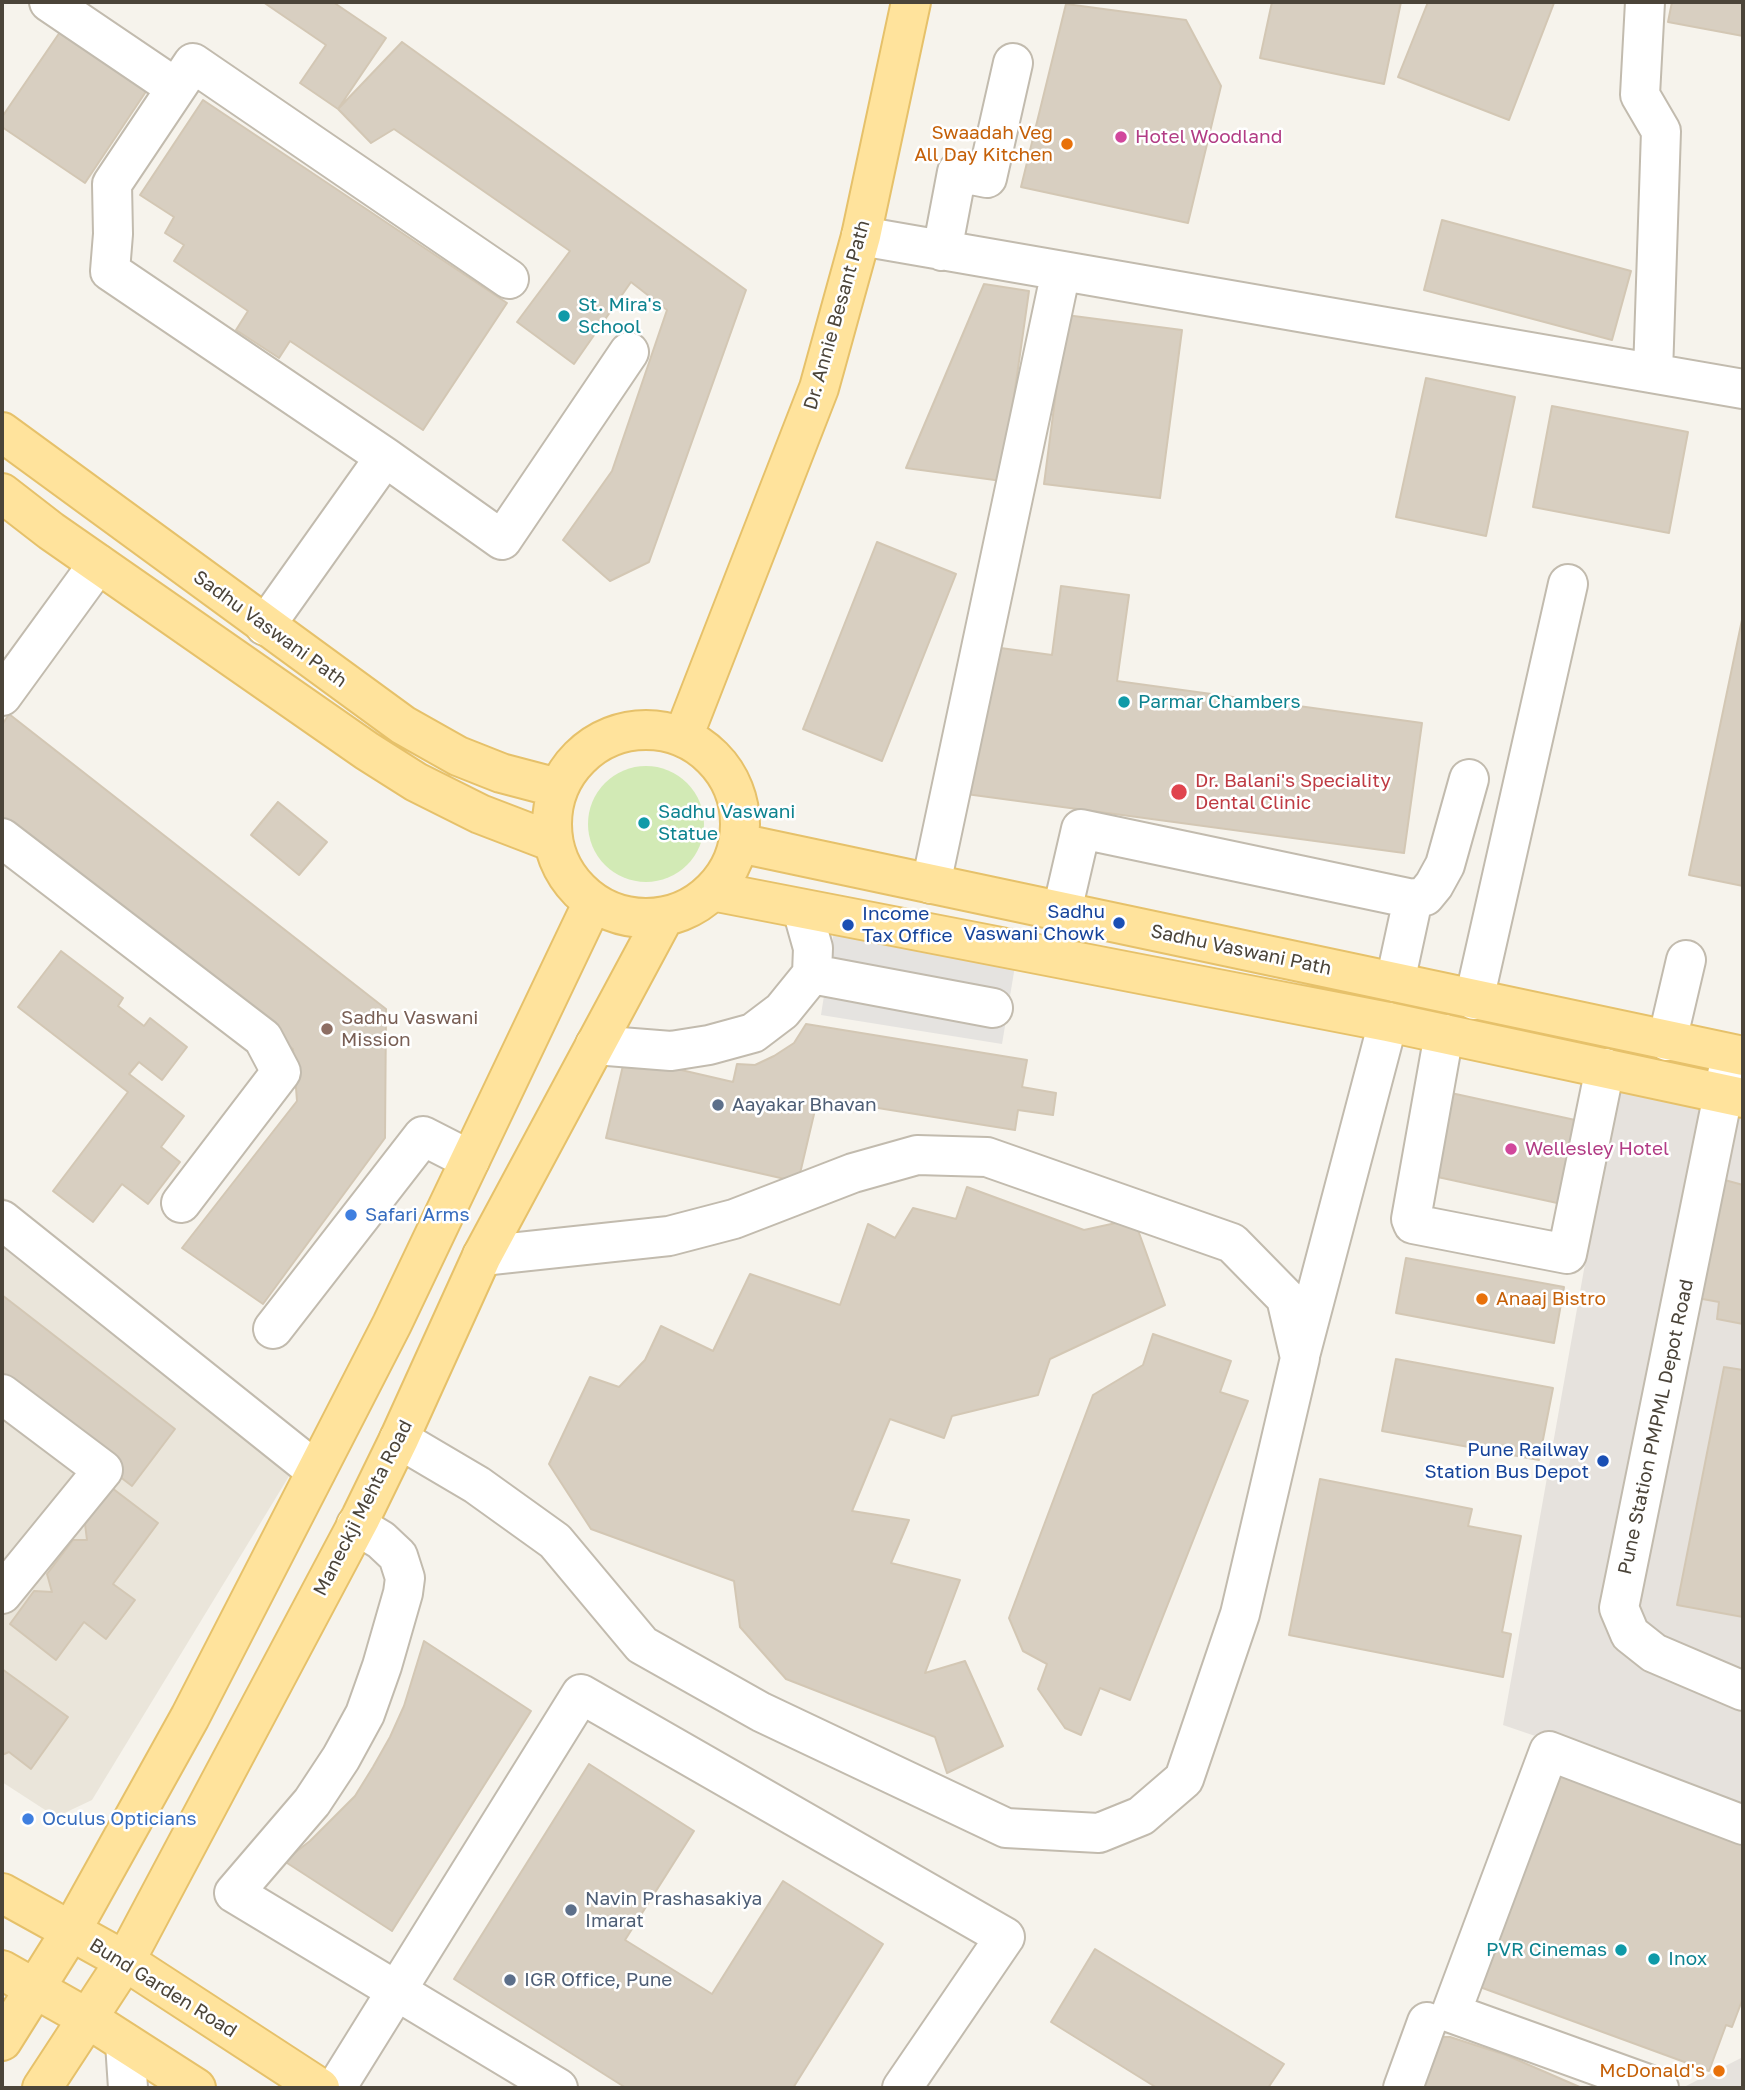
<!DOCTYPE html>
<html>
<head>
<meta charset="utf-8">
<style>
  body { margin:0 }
  #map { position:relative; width:1745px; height:2090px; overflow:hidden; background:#f6f3ec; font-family:"Golos Text",sans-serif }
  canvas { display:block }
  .frame { position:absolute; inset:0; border:4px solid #4b4439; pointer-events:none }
</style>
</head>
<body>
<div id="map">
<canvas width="1745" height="2090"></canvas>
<div class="frame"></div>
</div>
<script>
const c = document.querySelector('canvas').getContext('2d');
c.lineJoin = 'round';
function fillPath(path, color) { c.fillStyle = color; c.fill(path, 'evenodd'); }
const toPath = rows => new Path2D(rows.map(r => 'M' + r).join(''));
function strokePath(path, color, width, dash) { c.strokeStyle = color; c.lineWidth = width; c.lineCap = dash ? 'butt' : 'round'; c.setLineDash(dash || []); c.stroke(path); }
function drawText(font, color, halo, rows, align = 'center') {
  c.font = font + ' "Golos Text",sans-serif'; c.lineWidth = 5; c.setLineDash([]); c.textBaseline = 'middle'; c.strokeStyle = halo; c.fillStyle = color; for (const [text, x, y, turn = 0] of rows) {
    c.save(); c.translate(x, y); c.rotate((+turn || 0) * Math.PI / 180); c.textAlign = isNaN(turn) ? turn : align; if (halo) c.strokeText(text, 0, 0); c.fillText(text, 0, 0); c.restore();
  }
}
fillPath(toPath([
  [2,1196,311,1440,92,1800,56,1817,2,1782]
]), '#eae5da');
fillPath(toPath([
  [1617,1084,1743,1110,1743,1807,1503,1725],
  [1741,2058,1743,2088,1684,2088,1684,2087]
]), '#e6e2dd');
fillPath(toPath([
  '588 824a58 58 0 1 1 116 0a58 58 0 1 1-116 0Z'
]), '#d2eab5');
fillPath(toPath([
  [834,931,1016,960,1002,1044,821,1015]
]), '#e5e3e0');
const building = toPath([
  [263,2,333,2,386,38,338,109,300,83,326,45,263,2],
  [1272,2,1401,2,1384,84,1260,58,1272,2],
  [1428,2,1554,3,1509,120,1398,77,1428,2],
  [1672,2,1743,2,1743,36,1668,22,1672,2],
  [1066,4,1186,20,1221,86,1188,223,1021,187,1066,4],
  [60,32,147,90,85,183,2,127,2,117,60,32],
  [402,42,746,290,649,562,610,581,563,540,612,471,667,310,631,282,574,364,517,322,570,251,394,129,371,143,338,109,402,42],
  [203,100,507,303,423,430,290,341,279,358,236,330,248,311,174,261,184,245,165,233,174,217,140,195,203,100],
  [1442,220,1631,271,1612,340,1424,290,1442,220],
  [984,284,1029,291,1002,481,906,468,984,284],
  [1066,315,1182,330,1160,498,1044,484,1066,315],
  [1426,378,1515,397,1486,536,1396,517,1426,378],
  [1552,406,1688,432,1669,533,1533,507,1552,406],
  [877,542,956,574,882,761,803,729,877,542],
  [1061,586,1129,595,1117,681,1422,723,1404,853,966,794,986,646,1052,655,1061,586],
  [1743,615,1743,886,1689,875,1743,615],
  [9,714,386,1009,385,1138,263,1304,182,1248,297,1101,293,1049,2,822,2,725,9,714],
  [278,802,327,842,299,875,251,835,278,802],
  [61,951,123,998,118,1006,144,1026,150,1018,187,1047,162,1080,139,1062,129,1074,184,1116,161,1147,180,1162,148,1204,122,1184,93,1222,53,1191,128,1092,18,1007,61,951],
  [806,1024,1027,1060,1022,1087,1056,1093,1053,1115,1018,1110,1015,1130,828,1100,815,1110,798,1182,606,1138,625,1057,733,1082,737,1064,755,1065,774,1056,794,1043,806,1024],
  [1451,1093,1589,1123,1571,1206,1433,1176,1451,1093],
  [1721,1179,1743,1185,1743,1324,1717,1319,1719,1302,1697,1298,1721,1179],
  [967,1187,1084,1230,1134,1219,1165,1305,1050,1359,1038,1395,952,1416,944,1438,890,1419,852,1511,909,1520,891,1563,960,1580,925,1673,965,1661,1003,1746,947,1773,935,1737,786,1679,740,1627,734,1581,591,1529,549,1464,590,1377,619,1387,645,1360,661,1326,713,1351,750,1274,840,1305,868,1224,895,1238,913,1208,956,1219,967,1187],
  [1406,1258,1564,1287,1554,1343,1396,1313,1406,1258],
  [2,1295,175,1429,132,1486,2,1386,2,1295],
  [1153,1334,1231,1361,1220,1392,1248,1401,1130,1700,1100,1688,1081,1735,1065,1728,1038,1689,1047,1664,1023,1651,1009,1618,1093,1395,1143,1365,1153,1334],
  [1396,1359,1553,1388,1539,1460,1382,1431,1396,1359],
  [1724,1367,1743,1370,1743,1617,1677,1605,1724,1367],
  [1320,1479,1472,1509,1468,1526,1521,1536,1502,1632,1511,1634,1503,1677,1289,1635,1320,1479],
  [112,1488,158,1523,113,1584,135,1600,106,1639,84,1622,56,1660,10,1624,34,1591,52,1592,47,1574,73,1540,87,1540,85,1524,112,1488],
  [424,1641,531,1711,392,1931,284,1861,310,1841,355,1796,373,1767,390,1737,404,1706,424,1641],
  [2,1669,68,1717,31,1769,9,1752,2,1755,2,1669],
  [589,1764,694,1831,625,1940,712,1994,783,1881,883,1944,793,2088,626,2088,454,1979,589,1764],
  [1546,1770,1743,1842,1743,1998,1732,2027,1726,2025,1709,2071,1469,1983,1546,1770],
  [1095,1949,1284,2064,1268,2088,1157,2088,1051,2022,1095,1949],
  [1435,2037,1450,2037,1506,2055,1582,2088,1415,2088,1435,2037]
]);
fillPath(building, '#d8cfc1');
strokePath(building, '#d3c7b4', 2);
const minor = toPath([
  [49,2,176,88],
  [1645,2,1640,95,1661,131,1653,373],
  [861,236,1743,389],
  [942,251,957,172,987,178,1013,63],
  [509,279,193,63,112,184,113,234,110,271,385,457,502,540,629,352],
  [265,626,385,457],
  [2,696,98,564],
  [2,838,263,1038,281,1072,181,1203],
  [931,884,1061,271],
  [1062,911,1081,829,1413,899,1425,896,1434,885,1445,865,1469,779],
  [812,974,993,1008],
  [1395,982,1413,899],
  [1474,1000,1568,584],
  [1444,1034,1411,1219,1413,1224,1567,1254,1605,1068],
  [1667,1041,1686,960],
  [595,1045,671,1051,709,1045,753,1033,782,1011,812,974,813,948,802,909],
  [1730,1060,1619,1608,1630,1634,1654,1653,1743,1691],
  [2,1220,316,1471],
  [273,1329,423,1136,470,1160],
  [1301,1352,1388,1022],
  [2,1394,103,1470,2,1594],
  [399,1439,477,1485,555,1541,642,1645,761,1712,1006,1828,1099,1833,1141,1816,1184,1779,1240,1614,1300,1358,1286,1298,1232,1243,987,1157,917,1155,853,1173,734,1219,669,1236,482,1256],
  [356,1525,381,1540,398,1556,405,1578,403,1593,382,1666,365,1714,341,1758,312,1802,234,1893,558,2088],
  [125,2043,128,2088],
  [336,2088,581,1694,1005,1937,902,2088],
  [1403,2088,1427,2022],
  [1659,2088,1451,2013,1549,1751,1743,1825]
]);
const major = toPath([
  [2,432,403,725,458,756,501,773,558,788],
  [2,493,51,531,367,751,416,782,480,814,553,842],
  '552 824a94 94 0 1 1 188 0a94 94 0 1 1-188 0Z',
  [683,737,819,388,861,236,911,2],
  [739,843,1743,1056],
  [712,891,1388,1022,1743,1098],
  [2,1893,125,1961,320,2088],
  [2,1970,87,2018,196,2088],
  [2,2041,71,1931,190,1717,392,1324,593,902],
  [42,2088,125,1961,361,1517,399,1439,482,1256,664,917]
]);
strokePath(minor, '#c2bbae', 42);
strokePath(major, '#e6c16a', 42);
strokePath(minor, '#fff', 38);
strokePath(major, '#ffe39c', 38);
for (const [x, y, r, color] of [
  [1121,137,7,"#d1479c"],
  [1067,144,7,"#e8710a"],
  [564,316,7,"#0f9aa8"],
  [1124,702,7,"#0f9aa8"],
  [1179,792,9,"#e0444e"],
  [644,823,7,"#0f9aa8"],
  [1119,923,7,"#1a4fb4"],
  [848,925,7,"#1a4fb4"],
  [327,1029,7,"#8d6e63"],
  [718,1105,7,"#5c6f8a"],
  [1511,1149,7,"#d1479c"],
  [351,1215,7,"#3f7fe0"],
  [1482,1299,7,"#e8710a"],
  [1603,1461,7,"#1a4fb4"],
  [28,1819,7,"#3f7fe0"],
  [571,1910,7,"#5c6f8a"],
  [1621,1950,7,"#0f9aa8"],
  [1654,1959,7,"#0f9aa8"],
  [510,1980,7,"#5c6f8a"],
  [1719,2071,7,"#e8710a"]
]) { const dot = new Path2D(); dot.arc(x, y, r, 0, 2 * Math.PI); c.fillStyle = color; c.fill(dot); strokePath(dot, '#fff', 2.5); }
drawText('19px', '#c56008', '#fff', [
  ["Swaadah Veg",1053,133],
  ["All Day Kitchen",1053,155],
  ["Anaaj Bistro",1496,1299,"left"],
  ["McDonald's",1705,2071]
], 'right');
drawText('19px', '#b23c85', '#fff', [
  ["Hotel Woodland",1135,137],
  ["Wellesley Hotel",1525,1149]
], 'left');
drawText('19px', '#0d838f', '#fff', [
  ["St. Mira's",578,305],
  ["School",578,327],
  ["Parmar Chambers",1138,702],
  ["Sadhu Vaswani",658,812],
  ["Statue",658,834],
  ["PVR Cinemas",1607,1950,"right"],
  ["Inox",1668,1959]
], 'left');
drawText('19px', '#4b4439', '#fff', [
  ["Dr. Annie Besant Path",837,315,-74],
  ["Sadhu Vaswani Path",270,629,36],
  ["Sadhu Vaswani Path",1241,950,12],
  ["Pune Station PMPML Depot Road",1656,1427,-78],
  ["Maneckji Mehta Road",363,1508,-63],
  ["Bund Garden Road",163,1988,32]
]);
drawText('19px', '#be3a42', '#fff', [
  ["Dr. Balani's Speciality",1195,781],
  ["Dental Clinic",1195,803]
], 'left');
drawText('19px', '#164399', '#fff', [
  ["Sadhu",1105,912],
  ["Vaswani Chowk",1105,934],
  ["Income",862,914,"left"],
  ["Tax Office",862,936,"left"],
  ["Pune Railway",1589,1450],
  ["Station Bus Depot",1589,1472]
], 'right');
drawText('19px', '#785e54', '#fff', [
  ["Sadhu Vaswani",341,1018],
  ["Mission",341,1040]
], 'left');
drawText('19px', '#4e5e75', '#fff', [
  ["Aayakar Bhavan",732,1105],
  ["Navin Prashasakiya",585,1899],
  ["Imarat",585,1921],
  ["IGR Office, Pune",524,1980]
], 'left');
drawText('19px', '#366cbe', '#fff', [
  ["Safari Arms",365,1215],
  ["Oculus Opticians",42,1819]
], 'left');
</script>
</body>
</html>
